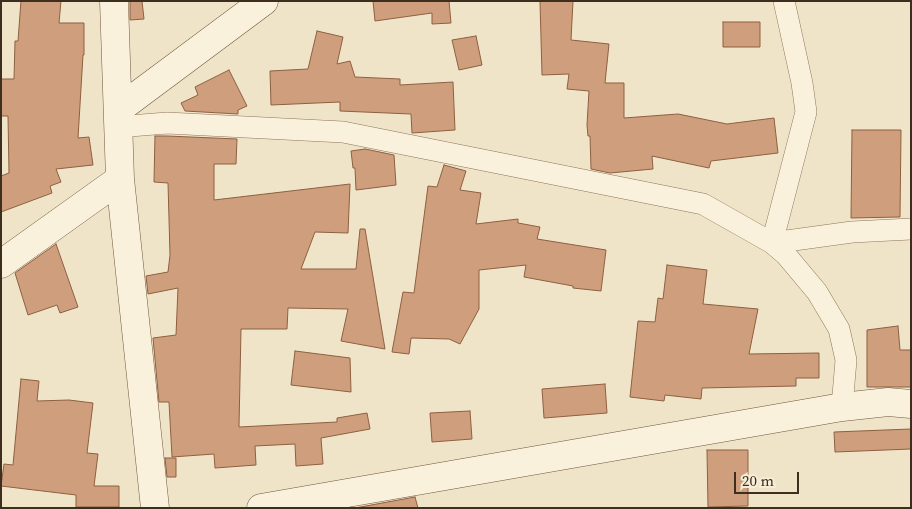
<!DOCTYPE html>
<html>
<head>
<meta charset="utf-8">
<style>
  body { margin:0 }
  #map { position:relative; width:912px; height:509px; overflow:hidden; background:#f0e4c8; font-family:"Source Serif 4",serif }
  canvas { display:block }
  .frame { position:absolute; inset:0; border:2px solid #3d2e20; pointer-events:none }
  .scale { position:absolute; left:734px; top:472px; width:65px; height:22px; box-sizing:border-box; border:2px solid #3d2e20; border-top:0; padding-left:6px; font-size:15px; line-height:18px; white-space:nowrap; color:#3d2e20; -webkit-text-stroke:4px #f7eed8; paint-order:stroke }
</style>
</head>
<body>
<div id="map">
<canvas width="912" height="509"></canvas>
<div class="frame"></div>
<div class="scale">20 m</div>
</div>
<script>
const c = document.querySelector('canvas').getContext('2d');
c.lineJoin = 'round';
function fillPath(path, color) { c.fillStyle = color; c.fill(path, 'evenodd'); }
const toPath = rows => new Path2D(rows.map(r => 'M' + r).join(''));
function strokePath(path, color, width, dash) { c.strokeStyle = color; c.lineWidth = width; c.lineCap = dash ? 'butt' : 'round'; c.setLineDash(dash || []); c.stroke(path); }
const building = toPath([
  [21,1,61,1,59,23,84,23,84,55,83,55,78,138,89,137,93,165,56,169,61,182,50,186,52,193,1,212,1,176,9,173,8,116,1,116,1,79,14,79,15,41,18,41,21,1],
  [130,1,142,1,144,19,130,20,130,1],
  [373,1,449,1,451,23,432,24,432,13,375,21,373,1],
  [540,1,573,1,571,40,609,44,605,83,624,83,624,118,678,114,727,124,774,118,778,153,711,161,709,168,652,156,653,169,610,173,591,169,590,136,588,136,587,125,589,91,567,89,569,74,542,75,540,1],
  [723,22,760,22,760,47,723,47,723,22],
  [317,31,343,37,337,64,350,61,355,77,400,79,400,85,453,82,455,130,412,133,411,114,340,111,340,102,271,105,270,71,308,69,317,31],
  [476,36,482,65,459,70,452,40,476,36],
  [229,70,247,106,238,110,238,114,185,111,181,103,198,95,195,87,229,70],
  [852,130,901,130,900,217,851,218,852,130],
  [155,136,167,136,237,139,236,164,214,164,214,200,350,184,348,233,315,232,301,269,356,269,360,229,365,229,385,349,341,341,348,309,288,308,287,329,241,329,239,427,337,422,337,418,367,413,370,429,321,438,323,464,296,466,295,444,255,446,256,465,215,468,214,454,172,457,169,402,159,402,153,338,176,335,178,288,148,294,146,276,168,272,170,255,168,183,154,182,155,136],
  [365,149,394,155,396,185,356,190,355,168,353,168,351,151,365,149],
  [444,165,466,171,460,190,481,193,476,224,518,219,518,223,540,227,537,239,606,250,601,291,573,288,573,286,524,277,526,265,479,270,479,309,460,344,449,339,411,338,409,354,392,352,403,292,414,293,428,186,437,187,444,165],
  [56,244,78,307,60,313,57,305,28,315,15,273,56,244],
  [667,265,707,270,703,304,758,309,749,354,819,353,819,378,796,378,796,386,702,388,701,399,665,395,664,401,630,397,638,321,655,322,658,298,663,299,667,265],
  [898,326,900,350,911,350,911,387,867,387,867,330,898,326],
  [295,351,350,358,351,392,291,385,295,351],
  [21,379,39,381,37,401,69,400,93,403,87,453,98,454,94,486,119,486,119,507,76,507,76,495,1,486,4,464,13,465,21,379],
  [605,384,607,413,544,418,542,389,605,384],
  [470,411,472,439,432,442,430,413,470,411],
  [911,429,911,449,835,452,834,432,911,429],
  [707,450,748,450,748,506,708,507,707,450],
  [165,458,176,458,176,477,167,477,165,458],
  [415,497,418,508,355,508,415,497]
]);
fillPath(building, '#cf9f7d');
strokePath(building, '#8d5f41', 1);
const street = toPath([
  [784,1,802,83,806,112,772,243,852,232,911,229],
  [117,127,167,123,343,132,703,204,772,243,786,255,817,292,839,329,846,360,842,407]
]);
const secondary = toPath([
  [114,1,120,179,155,508],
  [119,109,264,1],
  [1,264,120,179],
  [261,508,842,407,888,402,911,404]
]);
strokePath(street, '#8d765c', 22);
strokePath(secondary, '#6f573f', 29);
strokePath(street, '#faf1dc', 21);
strokePath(secondary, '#faf1dc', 28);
</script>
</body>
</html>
